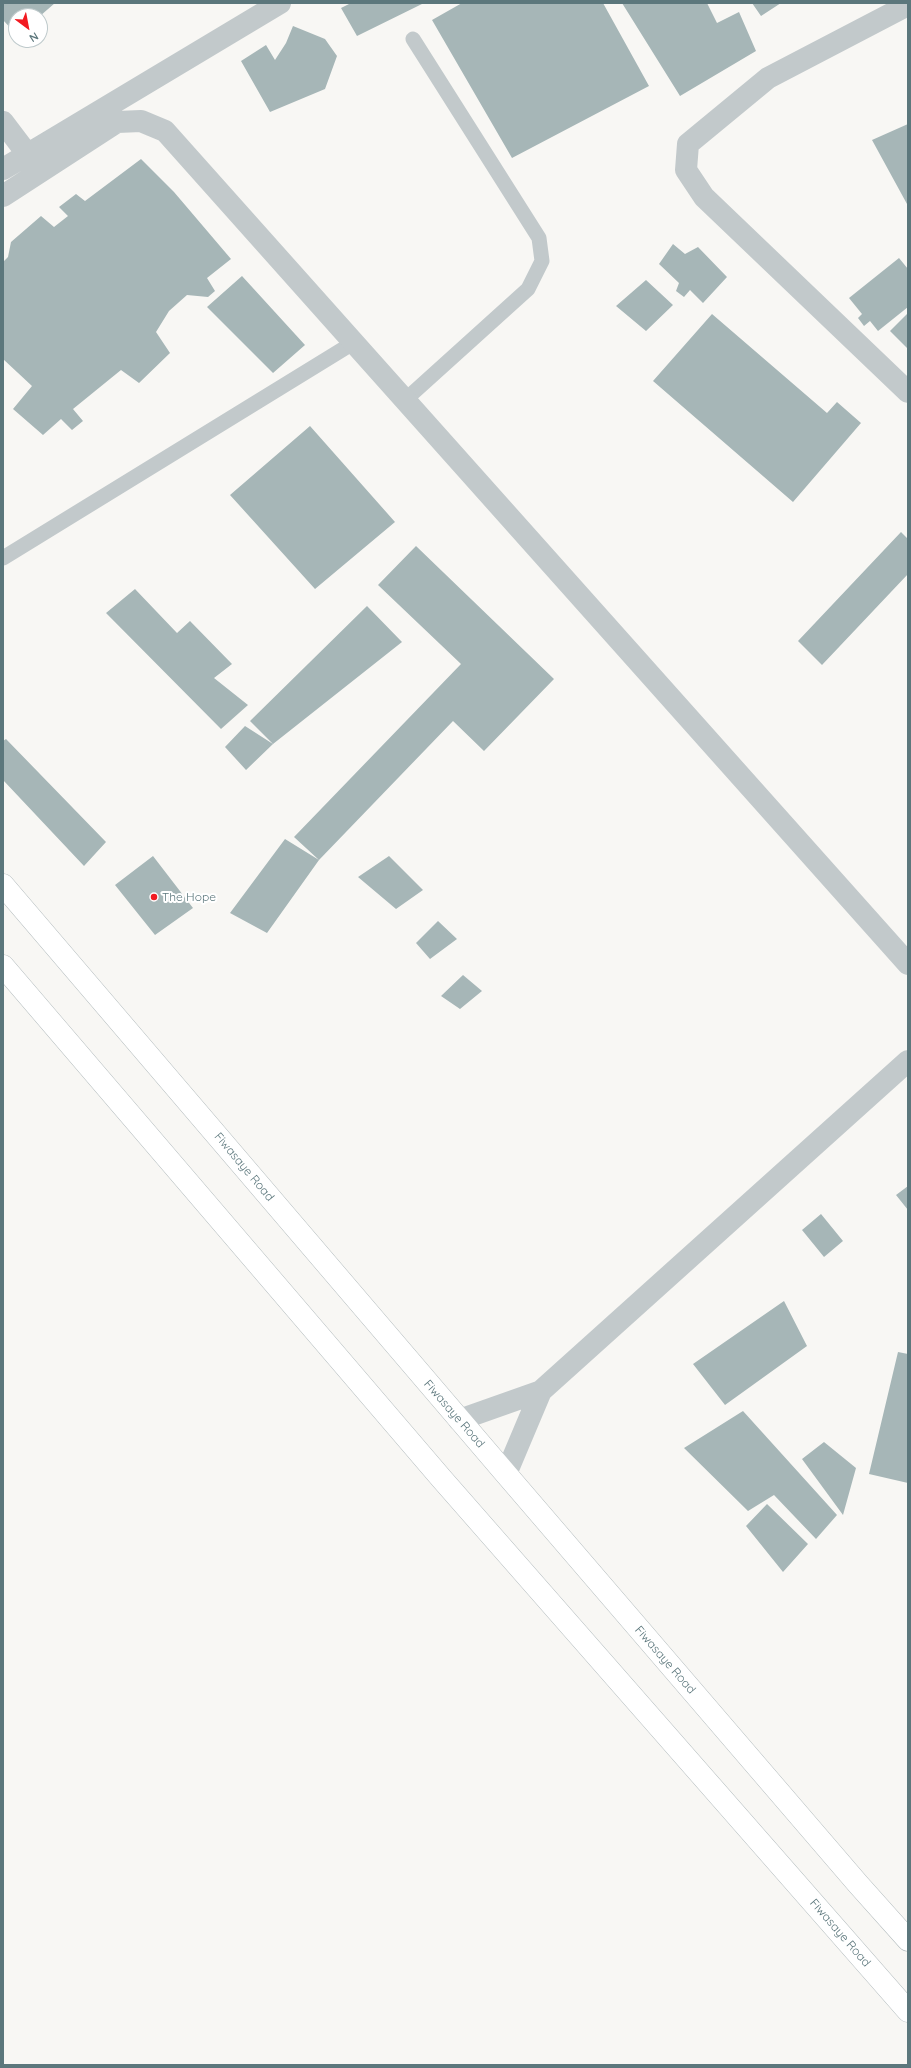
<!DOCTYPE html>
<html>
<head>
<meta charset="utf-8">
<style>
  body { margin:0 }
  #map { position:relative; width:911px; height:2068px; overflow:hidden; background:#f8f7f4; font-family:Quicksand,sans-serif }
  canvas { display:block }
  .frame { position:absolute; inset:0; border:4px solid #5c777c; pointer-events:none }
  .north { position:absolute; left:8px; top:8px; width:40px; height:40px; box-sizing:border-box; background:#fff; border:1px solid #bec9cb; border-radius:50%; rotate:148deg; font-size:11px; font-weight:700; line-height:16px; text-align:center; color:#5c777c }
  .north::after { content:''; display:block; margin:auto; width:14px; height:18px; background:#f21a21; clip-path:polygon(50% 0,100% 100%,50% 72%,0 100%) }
</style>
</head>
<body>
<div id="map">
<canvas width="911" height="2068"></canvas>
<div class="frame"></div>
<div class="north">N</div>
</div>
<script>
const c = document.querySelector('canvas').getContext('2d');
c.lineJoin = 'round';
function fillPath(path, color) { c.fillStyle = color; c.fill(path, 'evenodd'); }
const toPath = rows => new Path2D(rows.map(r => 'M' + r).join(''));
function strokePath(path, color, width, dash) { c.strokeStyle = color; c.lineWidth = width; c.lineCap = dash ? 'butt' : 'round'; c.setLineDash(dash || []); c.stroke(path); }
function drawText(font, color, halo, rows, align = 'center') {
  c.font = font + ' Quicksand,sans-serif'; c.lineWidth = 4; c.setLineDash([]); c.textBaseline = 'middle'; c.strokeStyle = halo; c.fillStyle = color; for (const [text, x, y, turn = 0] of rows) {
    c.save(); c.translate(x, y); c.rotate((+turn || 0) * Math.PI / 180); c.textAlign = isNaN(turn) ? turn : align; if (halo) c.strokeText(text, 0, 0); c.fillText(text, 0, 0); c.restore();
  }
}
fillPath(toPath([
  [3,3,55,3,40,16,16,16,16,34,3,20],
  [351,3,424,3,357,36,341,8],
  [462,3,603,3,649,86,512,158,432,20],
  [622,3,707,3,717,23,739,12,756,51,680,96],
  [752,3,781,3,761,16],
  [293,26,325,39,337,56,325,89,270,112,241,61,266,45,275,60,286,43],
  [908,124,908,203,907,204,872,140],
  [141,159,174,192,231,259,207,278,215,291,208,297,187,295,169,311,156,332,170,353,139,383,121,370,73,409,83,421,72,430,61,419,43,435,13,409,32,386,3,359,3,262,8,257,11,242,41,216,54,227,68,216,59,207,76,194,85,201],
  [673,244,685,254,698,247,727,277,703,303,690,290,684,297,676,291,679,283,659,264],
  [899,258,908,269,908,307,878,331,870,321,864,326,858,318,862,314,849,298],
  [242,276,305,345,273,373,207,307],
  [646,280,673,305,646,331,616,306],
  [908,313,908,349,890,331],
  [712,314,827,413,837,402,861,423,793,502,653,381],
  [310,426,395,522,315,589,230,495],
  [901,532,908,539,908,574,822,665,798,641],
  [416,546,554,679,484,751,453,721,319,860,267,933,230,913,285,839,319,860,294,837,461,664,378,585],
  [135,589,177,633,190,621,232,664,214,678,248,705,221,729,106,613],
  [367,606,402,642,273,744,246,770,225,747,245,726,273,744,250,721],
  [6,739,106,842,84,866,3,780,3,741],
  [153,856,193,908,155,935,115,885],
  [389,856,423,890,396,909,358,877],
  [438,921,457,939,430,959,416,943],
  [463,975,482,991,460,1009,441,996],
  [908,1186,908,1210,896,1195],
  [821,1214,843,1241,824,1257,802,1230],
  [784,1301,807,1346,725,1405,693,1364],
  [898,1352,908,1354,908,1483,869,1474],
  [743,1411,837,1515,816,1539,774,1495,748,1511,684,1448],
  [824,1442,856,1468,843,1515,802,1459],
  [767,1504,808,1544,783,1572,746,1526]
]), '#a6b6b7');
const primary = toPath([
  [3,885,506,1474,858,1884,908,1940],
  [3,966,441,1478,908,2011]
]);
strokePath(primary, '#b1babc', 23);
strokePath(toPath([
  [404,401,528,289,542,261,539,238,413,39],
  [3,558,353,343]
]), '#c2c9cb', 15);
strokePath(toPath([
  [908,5,768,78,688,144,686,170,704,197,908,392],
  [3,122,28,155],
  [3,169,280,3],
  [3,196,117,122,141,121,165,131,908,964],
  [459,1420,541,1391,908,1061],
  [506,1474,541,1391]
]), '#c2c9cb', 22);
strokePath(primary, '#fff', 22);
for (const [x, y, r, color] of [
  [154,897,4,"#f21a21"]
]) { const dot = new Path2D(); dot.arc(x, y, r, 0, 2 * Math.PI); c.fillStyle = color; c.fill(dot); strokePath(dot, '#fff', 1.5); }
drawText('12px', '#5c777c', '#fff', [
  ["The Hope",162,897]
], 'left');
drawText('12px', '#5c777c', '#fff', [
  ["Fiwasaye Road",244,1167,50],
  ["Fiwasaye Road",454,1414,49],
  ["Fiwasaye Road",665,1660,49],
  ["Fiwasaye Road",840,1933,49]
]);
</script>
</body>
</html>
